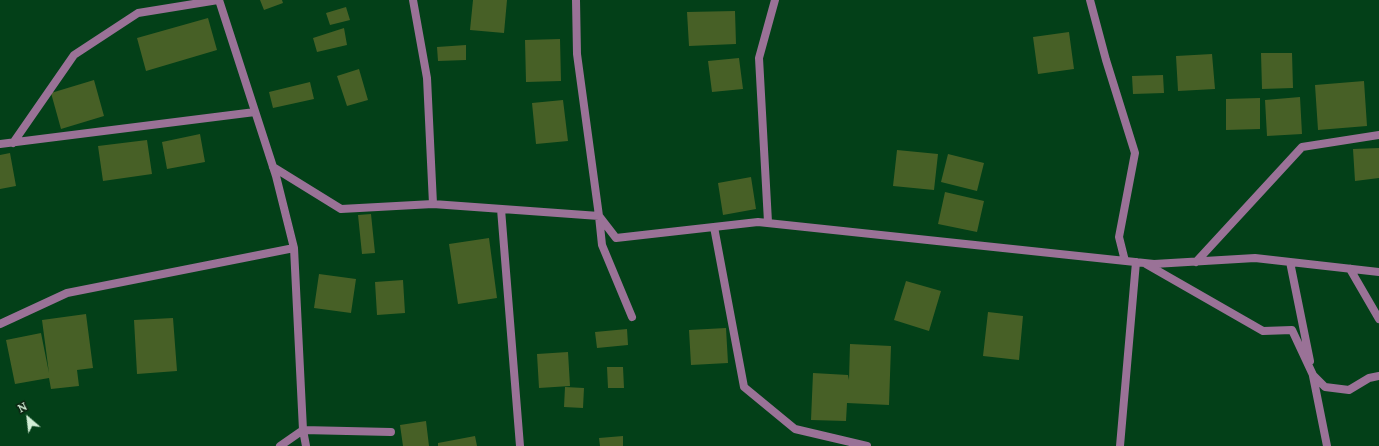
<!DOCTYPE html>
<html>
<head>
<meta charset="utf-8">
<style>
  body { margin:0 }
  #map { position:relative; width:1379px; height:446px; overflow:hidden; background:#034018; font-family:Lora,serif }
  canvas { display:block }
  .north { position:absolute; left:8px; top:398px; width:40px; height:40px; -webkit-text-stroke:3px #0b2110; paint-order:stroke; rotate:332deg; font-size:11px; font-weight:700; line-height:16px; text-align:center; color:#d2efd6 }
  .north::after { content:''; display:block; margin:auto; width:14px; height:18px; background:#d2efd6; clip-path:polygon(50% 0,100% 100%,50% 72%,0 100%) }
</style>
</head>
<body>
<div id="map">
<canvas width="1379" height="446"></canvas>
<div class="north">N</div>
</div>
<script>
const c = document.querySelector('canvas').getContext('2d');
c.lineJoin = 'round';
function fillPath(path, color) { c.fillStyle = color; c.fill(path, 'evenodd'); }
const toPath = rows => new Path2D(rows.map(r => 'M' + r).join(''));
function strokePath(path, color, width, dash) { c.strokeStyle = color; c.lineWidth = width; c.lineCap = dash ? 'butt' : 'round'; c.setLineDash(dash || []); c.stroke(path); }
fillPath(toPath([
  [260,0,282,0,283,3,264,10],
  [473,0,507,0,504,33,470,30],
  [346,7,350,20,330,25,326,13],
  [735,11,736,44,689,46,687,12],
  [208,18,217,50,146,71,137,38],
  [344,28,347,45,317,52,313,38],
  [1069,32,1074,69,1038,74,1033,37],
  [560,39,561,81,526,82,525,40],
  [466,45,466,60,438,61,437,47],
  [1261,53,1292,53,1293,88,1262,89],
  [1212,54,1215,89,1178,91,1176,56],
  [739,58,743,89,712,92,708,61],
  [359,69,368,100,347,106,337,76],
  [1163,75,1164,93,1133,94,1132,76],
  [94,80,104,116,61,129,51,93],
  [1364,81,1367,126,1318,130,1315,85],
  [310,82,314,99,273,108,269,92],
  [1300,97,1302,134,1267,136,1265,100],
  [1260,98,1260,129,1226,130,1226,99],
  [563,100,568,141,536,144,532,103],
  [200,134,205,162,167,169,162,142],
  [147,140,152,174,103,181,98,146],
  [1379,148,1379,178,1355,181,1353,149],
  [897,150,938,154,934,190,893,186],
  [10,153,16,186,0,189,0,155],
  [948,154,984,163,977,191,941,182],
  [751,177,756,209,723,215,718,183],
  [945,192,984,201,977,232,938,224],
  [371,214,375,253,362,254,358,215],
  [489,238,497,298,458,304,449,244],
  [319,274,356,279,351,313,314,308],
  [403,280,405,313,377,315,375,282],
  [906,281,941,291,929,331,894,320],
  [988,312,1023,316,1019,360,983,356],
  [86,314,93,368,77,370,79,386,51,389,49,378,15,384,6,340,41,333,49,373,42,320],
  [173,318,177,371,137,374,134,320],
  [726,328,728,363,691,365,689,330],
  [627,329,628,345,597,348,595,332],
  [850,344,891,346,889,405,847,403,846,421,811,420,813,373,848,375,849,380],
  [568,352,570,386,539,388,537,354],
  [607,367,623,367,624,388,608,388],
  [565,387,584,388,583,408,564,407],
  [426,421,429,446,403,446,400,425],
  [475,436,477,446,438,446,438,443],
  [623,436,623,446,600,446,599,438]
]), '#476026');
strokePath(toPath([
  [219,0,276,176,294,248,303,430,306,446],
  [413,0,427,78,433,204],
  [576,0,577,54,599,216,602,245,632,317],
  [1090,0,1106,60,1135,153,1119,237,1125,261],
  [13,143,74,55,138,13,218,0],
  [0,144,255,112],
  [273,167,341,209,433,204,599,216,616,238,758,222,1154,264,1255,258,1379,272],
  [501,209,520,446],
  [768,222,759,58,775,0],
  [714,227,744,387,795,429,867,446],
  [1196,262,1302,147,1379,135],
  [1290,262,1310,361],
  [1146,264,1263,331,1292,330,1313,375,1325,387,1349,390,1369,378,1379,376],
  [1350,269,1379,319],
  [0,324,67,293,294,248],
  [1313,376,1327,446],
  [280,446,303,430,391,432],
  [1120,446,1136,262]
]), '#9a7297', 8);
</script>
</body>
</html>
